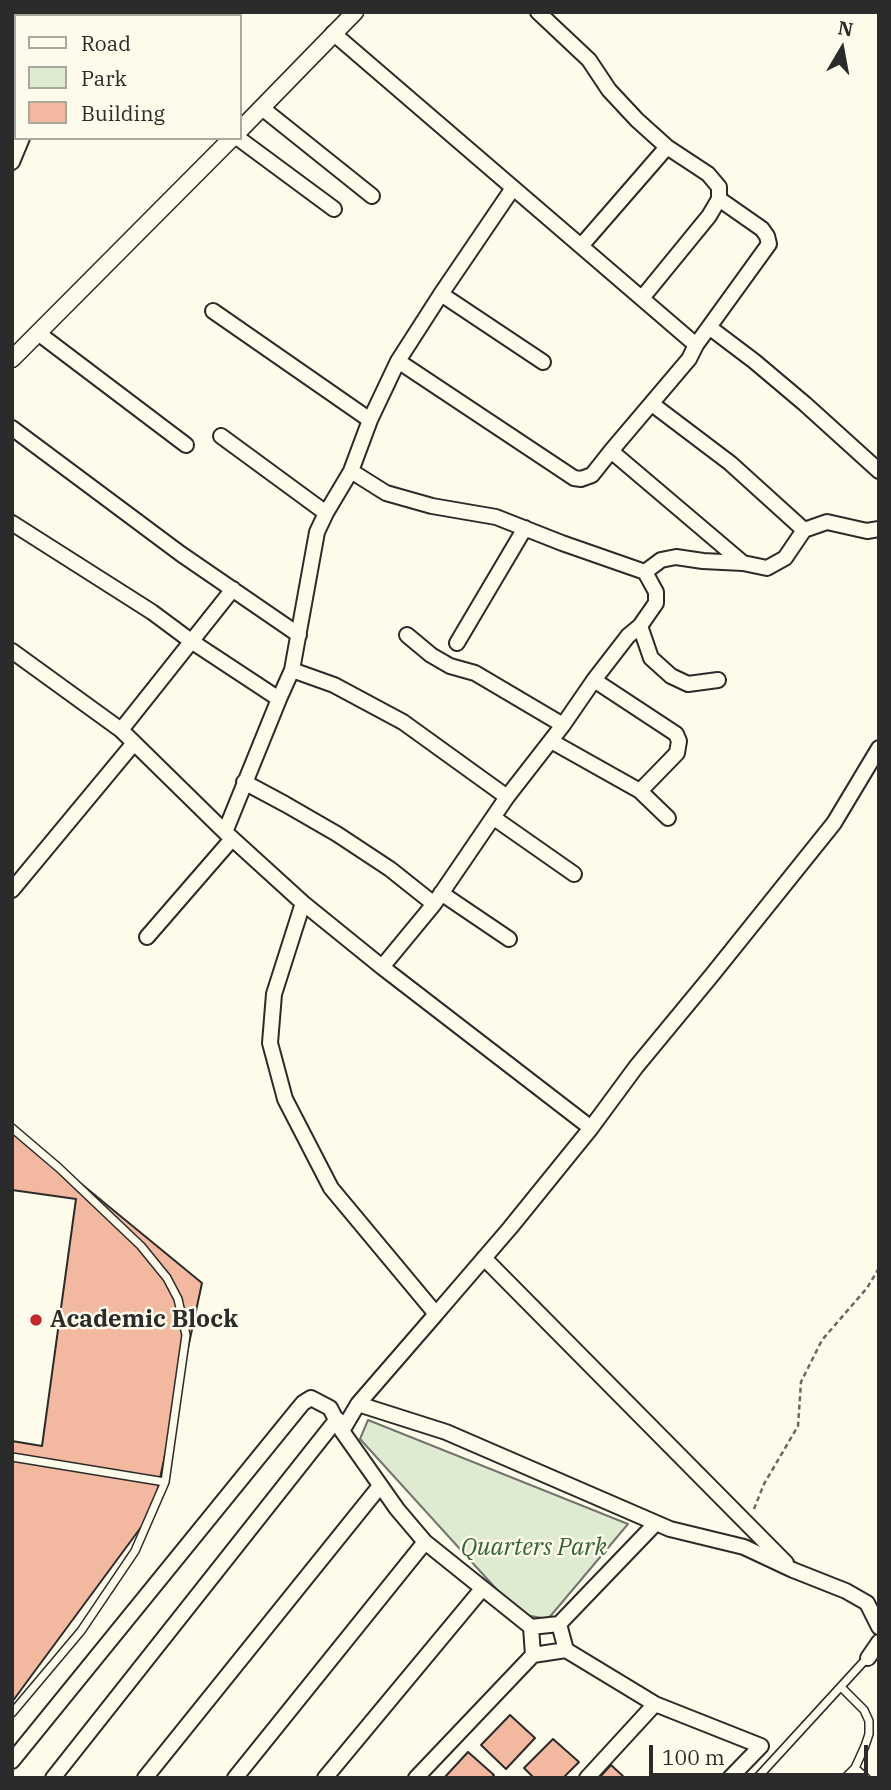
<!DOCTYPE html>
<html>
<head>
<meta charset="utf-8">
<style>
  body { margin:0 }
  #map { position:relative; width:891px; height:1790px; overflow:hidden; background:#fdfbea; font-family:"IBM Plex Serif",serif }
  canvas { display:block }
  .frame { position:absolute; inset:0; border:14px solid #2b2b2b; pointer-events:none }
  .legend { position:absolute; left:14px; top:14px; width:228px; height:126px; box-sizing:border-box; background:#fdfbea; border:2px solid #a9a89e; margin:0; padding:9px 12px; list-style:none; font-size:21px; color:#2b2b2b }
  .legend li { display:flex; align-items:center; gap:14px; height:35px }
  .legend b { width:35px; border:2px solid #a9a89e }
  .north { position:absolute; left:807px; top:14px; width:70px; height:70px; -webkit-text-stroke:5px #fdfbea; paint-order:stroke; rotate:10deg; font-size:19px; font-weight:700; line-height:28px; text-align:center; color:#2b2b2b }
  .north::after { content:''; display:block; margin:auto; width:24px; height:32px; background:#2b2b2b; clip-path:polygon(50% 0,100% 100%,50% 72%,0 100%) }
  .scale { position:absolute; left:649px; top:1745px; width:219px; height:32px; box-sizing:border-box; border:4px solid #2b2b2b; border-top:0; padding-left:9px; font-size:21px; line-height:24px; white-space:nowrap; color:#2b2b2b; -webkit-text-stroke:5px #fdfbea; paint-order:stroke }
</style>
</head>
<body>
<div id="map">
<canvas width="891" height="1790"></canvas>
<div class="frame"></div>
<ul class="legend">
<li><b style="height:9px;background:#fdfbea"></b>Road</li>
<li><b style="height:19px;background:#deebd1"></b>Park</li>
<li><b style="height:19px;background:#f2b8a0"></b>Building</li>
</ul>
<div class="north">N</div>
<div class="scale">100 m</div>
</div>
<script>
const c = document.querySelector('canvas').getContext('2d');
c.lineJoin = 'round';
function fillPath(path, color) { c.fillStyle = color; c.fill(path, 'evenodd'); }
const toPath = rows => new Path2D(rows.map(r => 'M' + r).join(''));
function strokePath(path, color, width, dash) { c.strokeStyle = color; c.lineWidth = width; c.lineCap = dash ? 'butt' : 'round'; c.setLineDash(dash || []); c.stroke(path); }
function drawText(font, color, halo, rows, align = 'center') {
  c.font = font + ' "IBM Plex Serif",serif'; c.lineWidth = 5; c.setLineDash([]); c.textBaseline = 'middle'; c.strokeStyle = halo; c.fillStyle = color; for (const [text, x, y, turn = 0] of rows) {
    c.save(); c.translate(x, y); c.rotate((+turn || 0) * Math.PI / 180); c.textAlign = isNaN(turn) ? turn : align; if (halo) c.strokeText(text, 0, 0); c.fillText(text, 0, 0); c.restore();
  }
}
const green = toPath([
  [368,1420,628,1524,548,1619,519,1614,360,1439,368,1420]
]);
fillPath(green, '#deebd1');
strokePath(green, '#74746e', 2);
const building = toPath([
  [12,1127,202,1283,153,1511,12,1702,12,1127],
  [12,1190,76,1199,42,1446,12,1441,12,1190],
  [510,1715,535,1738,506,1769,481,1745,510,1715],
  [553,1739,579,1762,563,1778,534,1778,524,1768,553,1739],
  [468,1752,494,1775,491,1778,444,1778,468,1752],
  [611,1765,625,1778,599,1778,611,1765]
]);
fillPath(building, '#f2b8a0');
strokePath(building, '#2b2b2b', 2);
const service = toPath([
  [12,1128,59,1168,141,1246,167,1278,178,1299,186,1335,165,1482,135,1551,81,1631,12,1713],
  [12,1457,165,1482],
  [841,1687,864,1710,869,1721,869,1734,865,1746,855,1768,845,1778],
  [855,1768,866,1778],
  [757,1778,867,1658]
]);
const minor = toPath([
  [538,12,589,60,609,90,637,120,667,147,708,174,719,187,719,199,709,216,642,298],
  [84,16,86,12],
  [333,33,696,345,689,359,611,451,743,563],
  [262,108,372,196],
  [238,138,334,209],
  [12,162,22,138],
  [581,246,667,147],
  [441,294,543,362],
  [213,311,370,420],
  [709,327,754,361,805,404,879,471],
  [38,333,186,445],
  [696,345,769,244,767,236,762,229,719,199],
  [398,361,574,478,581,479,592,475,611,451],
  [652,404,730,463,804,530],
  [12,428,181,554,299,635],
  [221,436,326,513],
  [351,471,386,493,432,506,496,517,562,543,645,572,661,560,676,557,703,561,743,563,767,568,785,558,804,530,827,522,867,531,879,529],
  [12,523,152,612,191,641,279,699],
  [640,626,651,658,671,676,688,684,718,680],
  [407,635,431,655,450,666,475,673,563,725],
  [457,643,525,528],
  [12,651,121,730,225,832,303,903,382,967,591,1128],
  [292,670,334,685,403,722,507,797],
  [594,680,676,734,679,741,677,753,640,791],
  [121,730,233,589],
  [551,741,640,791,668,818],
  [244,782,285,804,337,834,390,869,434,904],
  [494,818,574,874],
  [225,832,279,699,292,670,317,532,326,513,351,471,370,420,398,361,441,294,513,188],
  [12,890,134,743],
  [441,893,509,939],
  [303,903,274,994,270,1043,285,1099,331,1188,436,1314,358,1404,446,1432,670,1529,744,1547,793,1570,846,1591,867,1603,879,1627],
  [147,937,232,839],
  [382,967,434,904,507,797,563,725,594,680,628,636,640,626,656,603,656,592,645,572],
  [484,1258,786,1563],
  [436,1314,510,1228,591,1128,636,1067,712,975,834,823,879,748],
  [342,1431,358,1404],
  [559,1624,656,1523],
  [566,1650,655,1704,761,1746,730,1778],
  [868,1658,879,1642],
  [12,1761,298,1409,303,1403,311,1398,330,1408,342,1431,397,1509,425,1542,531,1627,533,1655],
  [53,1778,337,1419],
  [145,1778,380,1486],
  [235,1778,425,1542],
  [325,1778,482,1589],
  [416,1778,533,1655,566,1650,559,1624,531,1627],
  [587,1778,655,1704]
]);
const tertiary = toPath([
  [240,130,355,12],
  [12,359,232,138]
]);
strokePath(service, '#2b2b2b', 10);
strokePath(minor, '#2b2b2b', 18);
strokePath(tertiary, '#2b2b2b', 19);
strokePath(toPath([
  [754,1509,764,1484,798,1426,801,1382,822,1340,867,1288,879,1268]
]), '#6a6964', 2.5, [5, 3.5]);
strokePath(service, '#fdfbea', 7);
strokePath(minor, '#fdfbea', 14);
strokePath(tertiary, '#fdfbea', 16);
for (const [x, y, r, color] of [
  [36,1320,7,"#c62828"]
]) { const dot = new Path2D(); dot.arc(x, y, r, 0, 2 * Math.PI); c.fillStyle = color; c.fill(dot); strokePath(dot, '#fdfbea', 2.5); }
drawText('bold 24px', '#2b2b2b', '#fdfbea', [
  ["Academic Block",50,1320]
], 'left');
drawText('italic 24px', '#34623c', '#fdfbea', [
  ["Quarters Park",534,1548]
]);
</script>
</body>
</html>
